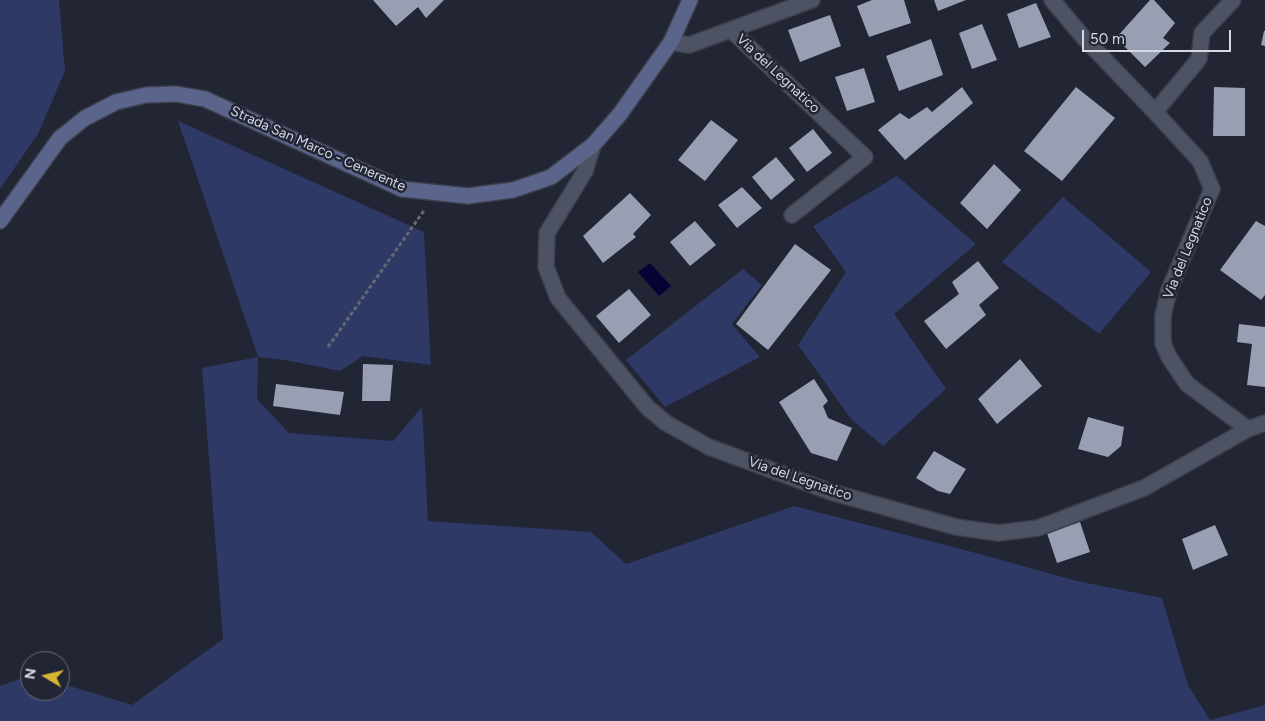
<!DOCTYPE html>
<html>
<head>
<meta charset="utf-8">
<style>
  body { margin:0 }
  #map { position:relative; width:1265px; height:721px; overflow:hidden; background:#212534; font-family:Figtree,sans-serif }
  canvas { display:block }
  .north { position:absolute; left:20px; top:651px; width:50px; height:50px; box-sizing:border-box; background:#212534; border:1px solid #6a6d7a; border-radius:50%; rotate:279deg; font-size:14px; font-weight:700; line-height:20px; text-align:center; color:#d7dae4 }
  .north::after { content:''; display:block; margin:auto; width:18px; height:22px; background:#d9b334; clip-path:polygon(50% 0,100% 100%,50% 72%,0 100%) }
  .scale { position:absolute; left:1082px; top:30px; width:149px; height:22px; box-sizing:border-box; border:2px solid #d7dae4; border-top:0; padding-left:6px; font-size:15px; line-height:18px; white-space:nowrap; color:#d7dae4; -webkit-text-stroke:4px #212534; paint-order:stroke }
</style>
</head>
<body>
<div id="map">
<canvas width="1265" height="721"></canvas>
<div class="north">N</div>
<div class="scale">50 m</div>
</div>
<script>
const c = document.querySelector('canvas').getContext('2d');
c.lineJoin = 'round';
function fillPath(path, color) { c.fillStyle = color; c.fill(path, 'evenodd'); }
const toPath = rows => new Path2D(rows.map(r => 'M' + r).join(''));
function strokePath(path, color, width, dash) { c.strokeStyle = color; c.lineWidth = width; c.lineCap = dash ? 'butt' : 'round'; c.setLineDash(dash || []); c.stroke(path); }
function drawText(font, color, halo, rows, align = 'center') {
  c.font = font + ' Figtree,sans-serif'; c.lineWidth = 5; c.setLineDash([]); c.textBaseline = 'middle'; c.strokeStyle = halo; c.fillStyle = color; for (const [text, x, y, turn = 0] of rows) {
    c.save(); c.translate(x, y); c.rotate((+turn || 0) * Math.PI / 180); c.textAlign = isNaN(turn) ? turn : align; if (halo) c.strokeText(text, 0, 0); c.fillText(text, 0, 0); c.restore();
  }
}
fillPath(toPath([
  [0,0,59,0,65,71,38,134,0,189],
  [178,121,424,232,431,365,363,356,340,371,285,360,258,357,257,399,289,433,393,441,422,407,428,521,591,532,626,564,794,506,976,553,1077,581,1162,598,1188,685,1210,720,1265,705,1265,721,0,721,0,686,30,675,30,691,60,691,60,683,132,705,223,639,202,368,258,357],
  [897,176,976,244,894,314,946,389,883,446,851,419,798,345,846,272,813,226],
  [1063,197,1151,272,1099,334,1002,262],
  [743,269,762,285,732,324,760,357,665,407,626,360]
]), '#2e3965');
fillPath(toPath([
  [650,263,671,286,659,296,638,272]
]), '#050334');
fillPath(toPath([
  [373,0,444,0,426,18,418,7,396,26],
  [872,0,904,0,911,23,869,37,857,6],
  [934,0,966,0,938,11],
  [1150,0,1154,0,1175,23,1163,38,1170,43,1145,67,1116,38],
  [1036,3,1051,37,1019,48,1007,14],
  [830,15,841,46,800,62,788,30],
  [982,24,997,60,972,69,959,33],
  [1264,31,1265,31,1265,46,1261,45],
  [931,39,943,75,899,91,886,56],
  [864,68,875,102,847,111,835,77],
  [962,87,973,103,905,160,878,130,900,113,909,119,927,107,932,112],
  [1076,87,1115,118,1062,181,1024,151],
  [1214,87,1245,88,1245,136,1213,136],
  [711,120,738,140,705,181,678,160],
  [813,129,832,153,807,172,789,148],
  [776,157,795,180,771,200,752,177],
  [994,164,1021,190,987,229,960,203],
  [742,187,762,208,737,228,718,205],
  [630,193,651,215,633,234,636,237,603,263,583,236],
  [695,221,716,245,690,266,670,242],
  [1256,221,1265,226,1265,295,1261,300,1220,270],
  [795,244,831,270,768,350,736,324],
  [978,261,999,288,979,305,986,315,946,349,924,321,959,294,952,282],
  [629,289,651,315,619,343,596,316],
  [1239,324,1265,327,1265,387,1247,385,1252,344,1237,342],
  [1020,359,1042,386,997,424,978,399],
  [363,364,393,365,390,401,362,401],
  [814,379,828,401,823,406,828,418,852,428,837,461,811,453,779,402],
  [276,384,344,392,340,415,273,406],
  [1088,417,1124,427,1121,446,1108,457,1078,449],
  [934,451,966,469,950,494,938,491,916,478],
  [1080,522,1090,552,1057,563,1047,533],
  [1215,525,1228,555,1193,570,1182,539]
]), '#999fb2');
const street = toPath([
  [1052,0,1084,38,1155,112,1200,161,1212,189,1169,290,1163,316,1163,343,1169,357,1187,384,1248,429,1265,423],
  [731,30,865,157,792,215],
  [671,42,689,45,812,0],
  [1155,112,1199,59,1202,33,1233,0],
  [593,145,585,171,547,233,546,267,558,298,647,407,666,423,709,447,831,492,956,527,998,533,1038,528,1144,488,1248,429]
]);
const secondary = toPath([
  [0,221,60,138,85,118,116,102,146,95,176,94,205,99,402,189,468,196,513,190,551,177,593,145,620,114,671,42,690,0]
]);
strokePath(street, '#3c3f4b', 18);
strokePath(secondary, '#3c3f4b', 18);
strokePath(toPath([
  [328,347,425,209]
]), '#646875', 3, [4, 2.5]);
strokePath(street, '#4e5363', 15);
strokePath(secondary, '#5b658c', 15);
drawText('14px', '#d7dae4', '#212534', [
  ["Via del Legnatico",778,74,43],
  ["Strada San Marco - Cenerente",318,149,24],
  ["Via del Legnatico",1188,248,-68],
  ["Via del Legnatico",800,479,19]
]);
</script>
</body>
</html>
